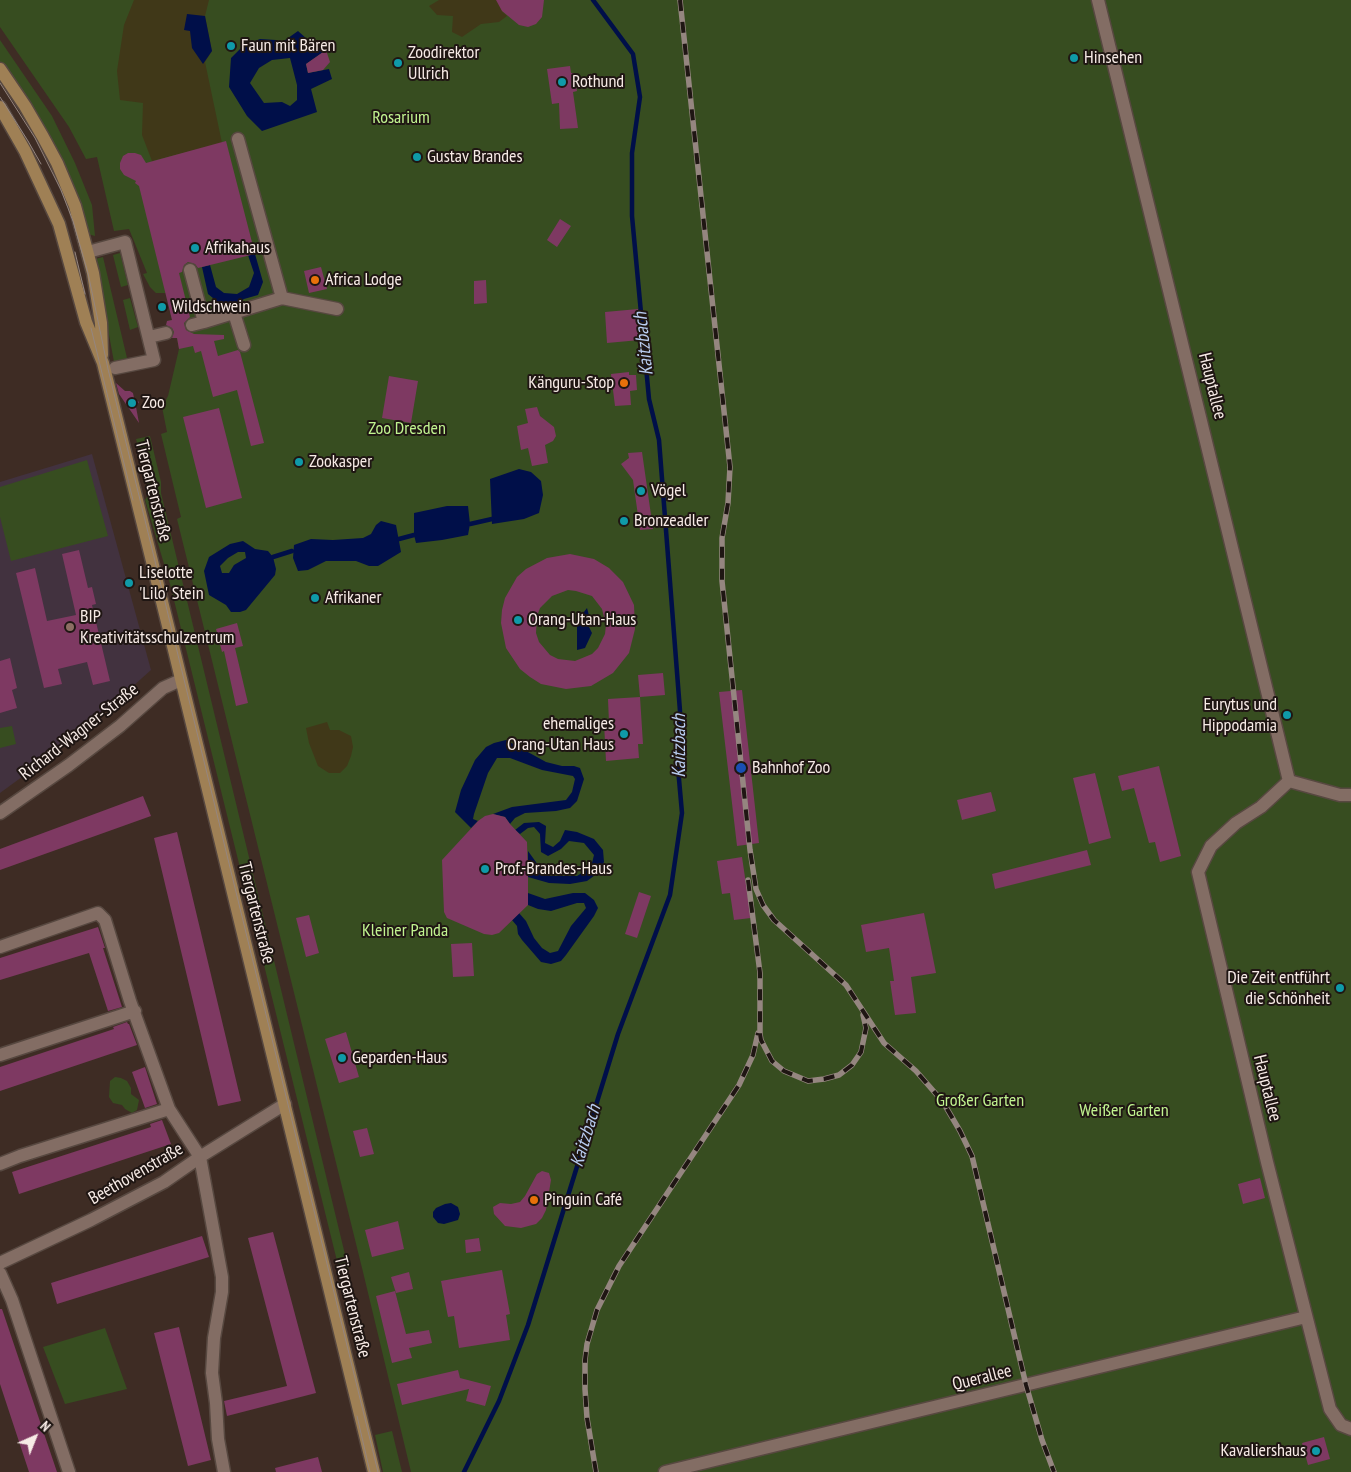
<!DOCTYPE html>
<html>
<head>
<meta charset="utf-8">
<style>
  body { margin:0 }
  #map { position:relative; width:1351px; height:1472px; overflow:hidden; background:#3e2c24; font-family:"PT Sans Narrow",sans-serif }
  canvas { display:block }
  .north { position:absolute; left:10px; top:1412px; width:50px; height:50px; -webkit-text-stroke:4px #1f1613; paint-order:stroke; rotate:44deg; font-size:14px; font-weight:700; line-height:20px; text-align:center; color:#f7ebe6 }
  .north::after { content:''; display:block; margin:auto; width:18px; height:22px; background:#f7ebe6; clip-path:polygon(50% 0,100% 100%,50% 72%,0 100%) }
</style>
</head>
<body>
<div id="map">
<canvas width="1351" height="1472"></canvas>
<div class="north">N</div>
</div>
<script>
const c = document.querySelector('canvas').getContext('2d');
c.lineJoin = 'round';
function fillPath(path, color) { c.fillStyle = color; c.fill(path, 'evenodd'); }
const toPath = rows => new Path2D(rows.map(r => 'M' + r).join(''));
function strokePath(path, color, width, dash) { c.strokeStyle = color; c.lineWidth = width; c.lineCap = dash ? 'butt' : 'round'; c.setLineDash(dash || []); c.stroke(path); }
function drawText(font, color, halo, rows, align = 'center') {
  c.font = font + ' "PT Sans Narrow",sans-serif'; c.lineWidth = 4; c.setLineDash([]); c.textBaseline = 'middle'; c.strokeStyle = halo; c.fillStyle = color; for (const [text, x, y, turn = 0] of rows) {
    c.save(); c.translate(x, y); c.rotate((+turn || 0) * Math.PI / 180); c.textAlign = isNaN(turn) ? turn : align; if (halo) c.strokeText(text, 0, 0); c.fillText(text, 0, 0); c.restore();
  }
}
fillPath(toPath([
  [92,454,151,670,74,739,0,793,0,482]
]), '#42323f');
fillPath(toPath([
  [0,0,1351,0,1351,1472,411,1472,363,1272,177,519,181,517,161,434,167,432,162,407,168,396,179,349,177,338,171,338,166,333,167,321,172,320,166,293,156,293,150,287,143,274,147,273,129,229,114,231,97,157,86,159,69,127,0,27],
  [0,40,52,116,75,163,92,205,95,236,88,234,83,211,73,184,33,111,0,63],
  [120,253,128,285,121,287,113,255],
  [103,257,127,358,114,362,95,259],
  [130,298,138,327,130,330,123,300],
  [150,436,161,482,161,493,349,1271,340,1273,170,584,145,500,149,494,136,439],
  [87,460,108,536,11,561,0,517,0,487],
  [12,726,16,744,0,748,0,728],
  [115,1077,121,1078,127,1081,131,1088,131,1094,139,1100,137,1110,132,1113,125,1109,122,1105,113,1103,109,1097,110,1081],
  [105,1328,127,1389,65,1404,43,1347],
  [392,1431,402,1472,383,1472,375,1435]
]), '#374d20');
fillPath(toPath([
  [134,0,209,0,205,16,212,51,205,62,222,143,152,161,142,135,143,103,120,100,117,71,124,25],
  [439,0,499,0,502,11,507,16,499,22,481,24,462,37,452,32,453,16,437,15,429,6],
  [327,722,330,730,339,730,351,736,353,747,351,756,347,766,340,773,329,773,318,766,309,743,306,728]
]), '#403818');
fillPath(toPath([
  [187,14,205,16,212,51,203,64,192,48,190,31,184,30],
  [298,31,307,39,308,45,312,48,320,41,326,50,306,64,308,73,329,69,332,79,311,89,317,112,262,131,247,116,229,87,231,58,243,46,260,39,276,40,281,43],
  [290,58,297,85,297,100,290,106,282,102,264,103,250,83,259,68,272,60],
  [255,254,263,282,258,295,244,299,233,307,219,303,208,294,202,267,210,265,216,287,224,293,237,294,249,287,254,273,248,255],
  [519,469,531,472,541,481,543,495,539,513,524,519,492,524,490,479],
  [447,506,468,506,470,524,468,535,442,540,416,543,414,535,414,513],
  [381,521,396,525,401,552,378,566,369,566,356,561,326,561,308,570,298,571,293,558,294,545,311,539,333,540,363,538,371,534,376,525],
  [243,541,255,549,268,551,273,557,276,569,275,575,246,610,240,612,231,612,226,605,209,595,204,571,209,557,230,544],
  [238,552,245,552,246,558,234,565,229,573,222,573,220,566,228,558],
  [587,608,590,619,587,623,592,633,585,648,577,650,577,621],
  [506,740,546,762,562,766,574,766,580,768,584,779,577,801,570,808,556,811,525,813,515,818,510,824,505,817,493,814,512,807,566,800,572,792,575,779,573,776,542,770,510,758,497,758,488,773,474,814,473,819,478,821,471,828,455,812,461,790,475,760,486,747,494,743],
  [539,822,546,826,545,843,553,847,560,841,565,830,577,832,594,839,603,850,604,862,598,873,587,881,570,884,549,883,528,877,528,851,541,869,550,876,577,876,591,867,594,855,584,843,569,841,561,849,548,856,541,852,540,834,534,827,528,828,520,834,515,830,524,823],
  [528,893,545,899,573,893,585,893,594,900,598,908,594,916,566,955,561,961,551,964,541,962,522,940,518,934,517,926,512,920,519,913,526,921,534,938,542,948,550,953,558,951,571,926,586,908,584,903,577,903,551,911,538,909,528,905],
  [451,1203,458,1207,460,1214,458,1220,444,1224,438,1223,433,1217,433,1212,436,1208,445,1204]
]), '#000f49');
strokePath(toPath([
  [470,524,492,519],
  [399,539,414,535],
  [273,557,292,551],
  [464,1472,499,1401,528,1325,618,1034,670,895,682,813,678,768,680,711,659,440,649,399,632,216,632,153,640,97,633,54,593,0]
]), '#000f49', 4.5);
fillPath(toPath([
  [496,0,544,0,542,17,536,24,528,27,519,25,502,11],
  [326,50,330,62,323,70,308,73,306,64],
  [570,66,571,73,574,73,577,91,573,92,578,128,560,129,559,103,552,104,547,69],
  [226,141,255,254,198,268,195,264,188,262,184,265,182,272,179,273,190,317,184,323,186,330,194,334,224,335,224,339,214,341,218,356,238,350,240,352,264,443,251,446,237,390,213,397,201,351,195,353,193,346,179,349,177,338,172,338,174,332,172,328,166,325,167,321,172,320,139,186,135,183,136,181,124,175,120,169,120,163,123,156,128,153,135,153,141,155,146,163],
  [560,219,571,226,557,247,547,240],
  [321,267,327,289,309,293,304,271],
  [486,280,487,303,474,304,474,281],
  [638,309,640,340,607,343,605,312],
  [629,372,629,375,636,375,637,390,630,391,631,405,615,406,611,374],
  [389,376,418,381,411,423,382,418],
  [116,383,125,391,130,391,133,393,134,398,139,402,136,407,139,423,119,394],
  [537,407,540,416,554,427,556,436,553,441,545,445,548,463,532,466,528,448,521,450,517,426,528,423,525,409],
  [219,408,242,498,206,508,183,417],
  [642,452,653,529,640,530,633,480,621,464,629,458,628,453],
  [79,550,88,588,92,587,96,604,92,605,110,681,93,685,87,662,58,669,62,684,44,688,16,573,35,568,47,621,76,615,62,554],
  [570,554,594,559,609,568,623,582,634,605,635,629,629,653,613,673,591,686,566,689,541,684,530,677,520,669,506,648,501,623,502,610,505,598,517,577,526,569,547,558],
  [568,590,576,591,592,596,602,609,606,625,605,634,598,648,592,654,575,661,558,659,550,655,539,642,536,633,537,616,540,608,552,596],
  [237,623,243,646,235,648,248,703,236,706,224,651,222,652,216,629],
  [10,658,17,688,12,690,17,708,0,713,0,661],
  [663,673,665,695,640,697,638,675],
  [742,690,759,843,737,846,719,692],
  [640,697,643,744,638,744,639,758,606,761,604,723,609,723,608,699],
  [1159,766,1181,856,1160,862,1155,842,1149,843,1134,788,1122,791,1118,776],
  [1095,773,1111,838,1089,844,1073,778],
  [991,792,996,811,962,820,957,800],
  [143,796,151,816,0,870,0,849],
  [493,814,505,817,510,824,527,842,528,877,528,905,499,933,492,935,484,934,447,918,444,912,442,860,478,821,485,816],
  [177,832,241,1101,218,1106,154,838],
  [1087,850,1091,865,995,889,992,874],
  [742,857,751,918,734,920,730,893,722,894,717,861],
  [639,892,651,896,637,938,625,934],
  [924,913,936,973,911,977,916,1013,895,1015,890,981,894,981,889,948,866,952,861,925],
  [309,915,319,953,306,957,296,918],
  [98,927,105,948,103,948,122,1007,108,1011,89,953,0,980,0,958],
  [472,943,474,976,453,977,451,944],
  [127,1022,128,1024,129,1024,137,1045,0,1091,0,1067,114,1029,113,1027],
  [346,1032,359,1077,339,1083,325,1039],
  [145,1067,157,1104,145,1108,132,1072],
  [162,1120,171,1144,19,1194,12,1172,151,1127,150,1124],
  [367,1128,374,1154,360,1157,353,1131],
  [542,1171,549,1173,551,1180,546,1210,542,1218,536,1224,521,1228,505,1226,494,1214,493,1207,500,1203,511,1204,520,1202,525,1196,537,1174],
  [1260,1178,1265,1198,1243,1204,1238,1184],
  [398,1221,404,1249,372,1257,365,1230],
  [273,1232,316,1393,227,1416,224,1401,287,1386,248,1238],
  [202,1236,209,1257,57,1304,51,1283],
  [479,1238,481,1251,466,1253,465,1240],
  [502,1270,510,1314,506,1315,510,1340,459,1348,454,1316,448,1317,441,1281],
  [409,1272,413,1289,396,1293,391,1277],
  [395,1291,406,1334,429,1330,432,1343,409,1348,412,1358,392,1363,376,1296],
  [0,1309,2,1309,57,1472,29,1472,0,1384],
  [179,1327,211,1460,188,1466,154,1333],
  [458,1370,460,1378,491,1386,485,1406,466,1401,469,1389,402,1405,397,1384],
  [1324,1437,1330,1459,1308,1465,1302,1443],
  [318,1457,322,1472,276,1472,275,1468]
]), '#7e3962');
const street = toPath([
  [1098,0,1289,781],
  [88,252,125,242,154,360,115,368],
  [190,270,204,322,282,298,238,139],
  [282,298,337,309],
  [234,313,244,345],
  [192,325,204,322],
  [149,337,166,333],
  [1289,781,1261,807,1236,823,1211,846,1198,872,1267,1162,1330,1409,1341,1425,1351,1429],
  [1289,781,1340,795,1351,795],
  [0,813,69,765,120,726,163,688,181,680],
  [0,947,98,913,105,920,130,1001,169,1109,200,1157,222,1277,222,1292,214,1338,212,1373,216,1403,218,1439,224,1472],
  [0,1055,135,1011],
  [0,1164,20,1156,169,1109],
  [0,1263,91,1220,164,1182,203,1155,285,1104],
  [0,1273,12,1300,69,1472],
  [665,1472,1306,1317]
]);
const secondary = toPath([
  [0,69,25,106,43,137,57,163,75,206,93,273,101,323,102,355],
  [0,107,25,151,59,224,86,322,103,363,175,654,374,1472]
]);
strokePath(street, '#574840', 15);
strokePath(secondary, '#574840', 15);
strokePath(street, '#836d64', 12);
strokePath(secondary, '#9f8055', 12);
strokePath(toPath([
  [0,83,35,138,61,190,73,221,88,273,108,369,378,1472],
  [0,97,28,141,41,164],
  [75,252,85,294],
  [91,328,133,500],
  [357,1416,370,1472]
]), '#958680', 1);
const rail = toPath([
  [680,0,730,467,728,503,722,538,722,581,750,850,756,889,763,905,774,920,846,985,884,1043,916,1071,943,1102,960,1131,972,1156,1026,1385,1042,1440,1054,1472],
  [748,880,760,973,760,1034,761,1040,772,1061,784,1071,808,1081,824,1079,839,1075,852,1065,861,1052,866,1028,863,1015],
  [596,1472,587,1418,585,1389,585,1360,587,1344,597,1310,619,1266,739,1085,753,1055,758,1033]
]);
strokePath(rail, '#958680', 5.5);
strokePath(rail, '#1f1613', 4, [11]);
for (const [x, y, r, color] of [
  [231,46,5,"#0f9aa8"],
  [1074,58,5,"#0f9aa8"],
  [398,63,5,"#0f9aa8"],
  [562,82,5,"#0f9aa8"],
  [417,157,5,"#0f9aa8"],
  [195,248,5,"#0f9aa8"],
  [315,280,5,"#e8710a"],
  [162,307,5,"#0f9aa8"],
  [624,383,5,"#e8710a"],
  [132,403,5,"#0f9aa8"],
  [299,462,5,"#0f9aa8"],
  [641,491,5,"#0f9aa8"],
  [624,521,5,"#0f9aa8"],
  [129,583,5,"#0f9aa8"],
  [315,598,5,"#0f9aa8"],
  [518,620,5,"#0f9aa8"],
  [70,627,5,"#8d6e63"],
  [1287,715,5,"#0f9aa8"],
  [624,734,5,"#0f9aa8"],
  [741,768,6,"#1a4fb4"],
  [485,869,5,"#0f9aa8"],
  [1340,988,5,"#0f9aa8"],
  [342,1058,5,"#0f9aa8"],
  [534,1200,5,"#e8710a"],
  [1316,1451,5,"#0f9aa8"]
]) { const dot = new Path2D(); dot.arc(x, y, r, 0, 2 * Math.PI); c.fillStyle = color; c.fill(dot); strokePath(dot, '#1f1613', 2); }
drawText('18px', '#f7ebe6', '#1f1613', [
  ["Faun mit Bären",241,46],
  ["Zoodirektor",408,53],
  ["Ullrich",408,74],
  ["Hinsehen",1084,58],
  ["Rothund",572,82],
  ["Gustav Brandes",427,157],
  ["Afrikahaus",205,248],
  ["Africa Lodge",325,280],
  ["Wildschwein",172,307],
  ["Känguru-Stop",614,383,"right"],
  ["Zoo",142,403],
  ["Zookasper",309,462],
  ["Vögel",651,491],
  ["Bronzeadler",634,521],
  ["Liselotte",139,573],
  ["'Lilo' Stein",139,594],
  ["Afrikaner",325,598],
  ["BIP",80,617],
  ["Kreativitätsschulzentrum",80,638],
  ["Orang-Utan-Haus",528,620],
  ["Eurytus und",1277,705,"right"],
  ["Hippodamia",1277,726,"right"],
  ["ehemaliges",614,724,"right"],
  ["Orang-Utan Haus",614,745,"right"],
  ["Bahnhof Zoo",752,768],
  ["Prof.-Brandes-Haus",495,869],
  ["Die Zeit entführt",1330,978,"right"],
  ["die Schönheit",1330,999,"right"],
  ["Geparden-Haus",352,1058],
  ["Pinguin Café",544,1200],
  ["Kavaliershaus",1306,1451,"right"]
], 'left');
drawText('18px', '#c1f490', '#1f1613', [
  ["Rosarium",401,118],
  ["Zoo Dresden",407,429],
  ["Kleiner Panda",405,931],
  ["Großer Garten",980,1101],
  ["Weißer Garten",1124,1111]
]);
drawText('18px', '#f7ebe6', '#1f1613', [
  ["Hauptallee",1212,386,76],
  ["Tiergartenstraße",153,491,76],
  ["Richard-Wagner-Straße",79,732,-38],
  ["Tiergartenstraße",256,913,76],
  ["Hauptallee",1267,1088,76],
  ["Beethovenstraße",136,1174,-30],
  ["Tiergartenstraße",352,1307,76],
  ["Querallee",982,1378,-14]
]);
drawText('italic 19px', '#b9cdf1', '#1f1613', [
  ["Kaitzbach",644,344,-96],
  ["Kaitzbach",680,746,-90],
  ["Kaitzbach",586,1136,-73]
]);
</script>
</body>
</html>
